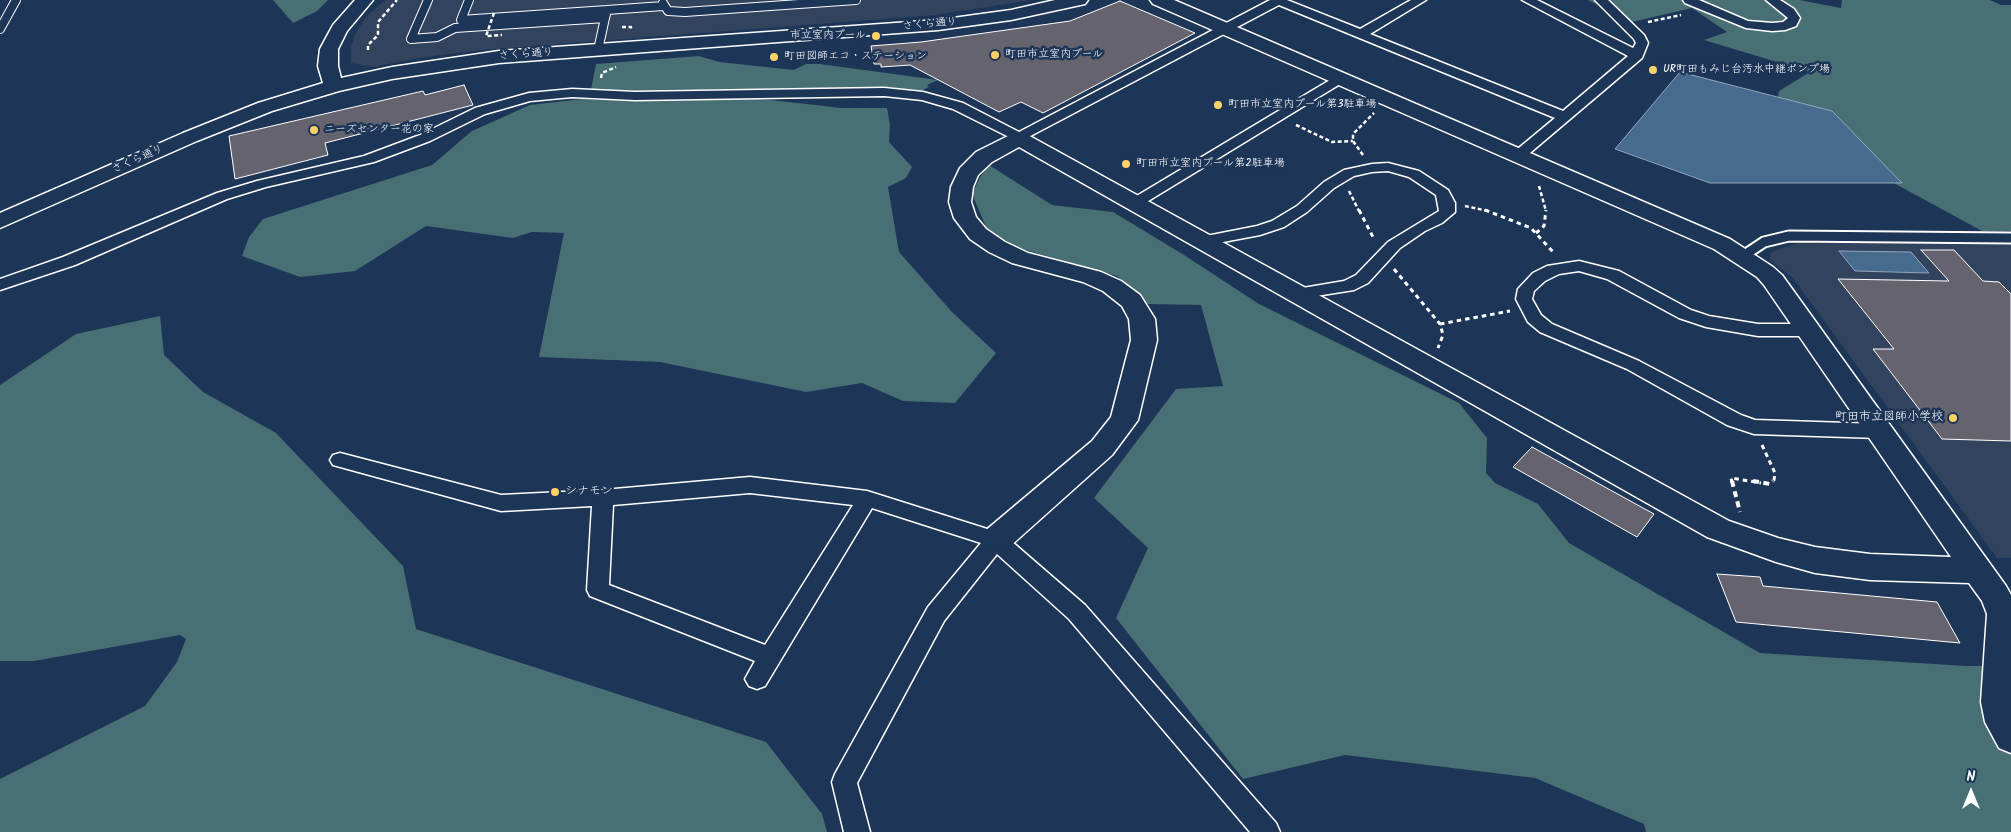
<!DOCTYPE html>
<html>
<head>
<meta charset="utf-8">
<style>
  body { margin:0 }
  #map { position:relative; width:2011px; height:832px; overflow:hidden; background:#1d3557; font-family:Kalam,sans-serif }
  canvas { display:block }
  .north { position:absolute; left:1946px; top:767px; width:50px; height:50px; -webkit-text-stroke:4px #1d3557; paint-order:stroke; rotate:0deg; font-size:14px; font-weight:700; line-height:20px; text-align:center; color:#fff }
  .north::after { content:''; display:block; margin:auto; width:18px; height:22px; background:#fff; clip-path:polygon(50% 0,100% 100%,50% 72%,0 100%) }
</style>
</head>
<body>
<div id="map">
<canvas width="2011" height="832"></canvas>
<div class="north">N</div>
</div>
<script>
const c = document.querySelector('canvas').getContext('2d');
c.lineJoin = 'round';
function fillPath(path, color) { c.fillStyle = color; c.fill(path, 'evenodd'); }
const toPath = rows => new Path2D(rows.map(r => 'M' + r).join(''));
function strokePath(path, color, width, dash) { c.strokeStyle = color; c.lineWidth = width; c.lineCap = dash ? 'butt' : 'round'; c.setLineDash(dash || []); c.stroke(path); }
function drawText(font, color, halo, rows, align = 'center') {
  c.font = font + ' Kalam,"Klee One",sans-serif'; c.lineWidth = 5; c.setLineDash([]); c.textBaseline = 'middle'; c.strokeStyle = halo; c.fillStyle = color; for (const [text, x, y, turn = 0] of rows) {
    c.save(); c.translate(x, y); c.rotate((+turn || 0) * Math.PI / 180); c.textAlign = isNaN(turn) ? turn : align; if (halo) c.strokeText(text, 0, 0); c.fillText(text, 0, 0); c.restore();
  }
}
fillPath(toPath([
  [385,0,1032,0,935,15,482,50,425,57,372,67,351,63,351,47,355,34,367,16],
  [1800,242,2011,243,2011,558,1997,558,1793,278,1769,260,1772,252]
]), '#32435e');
fillPath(toPath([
  [273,0,328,0,317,11,293,23],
  [1588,0,1799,0,1841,8,1842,0,1990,0,2001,5,2011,5,2011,231,1982,231,1879,175,1775,115,1779,91,1810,72,1704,40,1727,32,1692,8,1632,22],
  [699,56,719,62,794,70,806,64,820,64,938,80,927,85,929,87,921,91,887,87,639,91,591,90,596,64],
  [705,97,771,100,841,108,887,108,890,125,889,142,912,167,906,178,888,187,899,252,953,313,996,353,955,403,903,401,862,383,806,392,660,362,539,357,564,233,532,232,513,238,426,226,355,271,300,277,242,256,249,237,263,219,432,165,472,131,530,105,582,99,632,101],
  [989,165,1052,205,1113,212,1184,255,1259,304,1459,403,1487,438,1486,473,1495,483,1538,504,1569,543,1760,653,1966,666,2011,666,2011,832,1646,832,1644,824,1535,778,1345,755,1243,779,1116,618,1148,548,1094,498,1176,389,1223,386,1201,305,1147,304,1117,276,1015,247,986,227,972,194,980,177],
  [160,316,164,355,203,392,276,433,403,566,416,629,766,742,822,814,827,832,0,832,0,779,145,706,177,662,186,639,180,635,34,661,0,661,0,385,76,334]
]), '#476f74');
const water = toPath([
  [1680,72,1832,111,1902,183,1710,183,1615,149,1680,72],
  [1839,251,1911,252,1929,273,1855,271,1839,251]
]);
fillPath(water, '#476b8e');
strokePath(water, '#91a6bb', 1);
const building = toPath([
  [1120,1,1195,33,1043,113,1021,102,999,112,910,65,881,67,881,64,874,64,871,46,921,42,1070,21,1120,1],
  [464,85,473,105,325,143,328,155,235,179,229,136,423,91,425,95,464,85],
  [1921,250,1954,250,1983,281,1999,282,2011,294,2011,441,1942,439,1873,349,1894,349,1838,279,1949,281,1921,250],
  [1532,447,1654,514,1637,537,1513,467,1532,447],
  [1717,574,1760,577,1763,586,1937,602,1960,643,1736,622,1717,574]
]);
fillPath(building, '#64636e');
strokePath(building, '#fff', 1);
const laneFar1 = toPath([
  [428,0,411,39,437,37,455,28,605,18,607,10,461,20,469,0],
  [663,3,668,11,685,12,856,0],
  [607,10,663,6],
  [0,29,16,0],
  [598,50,605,18]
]);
const lane = toPath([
  [1743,256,1764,242,1789,236,2011,238]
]);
const street = toPath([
  [1270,0,1287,0,1360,29,1411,0,1426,0,1370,34,1563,111,1628,56,1522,0,1537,0,1633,48,1636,43,1634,39,1595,0,1608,0,1644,35,1648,43,1642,58,1524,158,1519,159,1514,158,1512,155,1514,152,1555,118,1279,5,1019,142,953,109,922,100,884,96,635,100,572,97,530,101,485,114,430,141,374,162,266,187,227,199,75,265,0,290,0,279,63,257,217,193,257,181,364,156,420,135,475,108,529,93,572,89,635,92,884,88,923,92,963,103,1019,132,1270,0],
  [1683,0,1699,0,1748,21,1772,23,1783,22,1788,18,1766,0,1780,0,1794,9,1800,18,1796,26,1785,30,1772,31,1746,28,1685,3,1683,0],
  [1340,74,1345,75,1347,78,1345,81,1140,206,1135,208,1130,206,1127,203,1130,200,1340,74],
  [1388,163,1419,171,1448,190,1455,203,1455,212,1442,223,1425,231,1400,248,1368,283,1354,290,1297,299,1291,298,1289,294,1291,290,1344,281,1356,275,1388,242,1439,211,1436,195,1409,177,1388,171,1372,172,1354,176,1334,188,1307,212,1284,227,1260,235,1202,246,1196,244,1194,241,1196,238,1257,226,1272,221,1297,206,1324,182,1344,170,1372,164,1388,163],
  [1579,261,1619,271,1691,310,1709,316,1758,324,1808,324,1814,326,1817,330,1814,334,1808,336,1758,336,1706,327,1679,318,1607,279,1579,271,1559,274,1545,281,1534,291,1532,299,1541,315,1552,324,1639,361,1741,415,1755,420,1879,424,1886,426,1888,431,1886,436,1879,438,1754,434,1727,425,1627,369,1540,332,1528,322,1516,299,1518,289,1533,273,1547,266,1579,261],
  [340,453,501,495,603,490,750,477,867,491,1003,534,1085,605,1276,823,1280,832,1250,832,1069,619,997,554,944,621,857,783,870,832,844,832,832,782,835,774,928,607,981,543,872,508,765,686,757,689,749,686,745,679,755,661,590,596,587,590,592,506,501,511,333,465,330,460,333,455,340,453],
  [750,493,853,505,765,645,609,585,613,505,750,493]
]);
const secondary = toPath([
  [355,0,373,0,347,31,338,49,338,66,341,78,392,67,499,51,938,20,1011,10,1055,0,1088,0,1085,4,1011,20,938,30,499,63,392,79,339,91,272,111,197,141,0,228,0,213,183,133,258,103,323,83,318,66,320,49,333,25,355,0],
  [1150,0,1174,0,1730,239,1773,267,1782,275,2006,586,2011,595,2011,753,1999,748,1985,722,1981,702,1987,614,1982,601,1969,583,1870,580,1815,573,1776,562,1707,537,1019,147,992,162,978,175,973,187,971,202,976,217,986,229,1005,242,1028,253,1101,272,1121,281,1140,295,1155,319,1157,340,1138,420,1112,455,1007,549,996,552,985,549,981,540,985,531,1092,441,1111,417,1131,340,1129,319,1122,306,1103,291,1083,282,1012,263,989,252,970,239,954,218,949,202,951,187,960,168,976,152,1012,134,1019,132,1026,134,1729,521,1778,538,1815,547,1870,554,1951,557,1764,285,1757,277,1714,249,1153,4,1150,0]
]);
strokePath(laneFar1, '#fff', 10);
strokePath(lane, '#fff', 13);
strokePath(street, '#fff', 3);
strokePath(secondary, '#fff', 3);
strokePath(toPath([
  [1648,22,1681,15],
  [622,27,631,27,631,29],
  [368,50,368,45,378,35,378,22,397,0],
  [601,78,602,73,616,67],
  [1296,125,1332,142,1353,141],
  [1363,155,1353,141,1353,134,1374,113],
  [1539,186,1546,211],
  [1349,191,1359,211],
  [1465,206,1488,211]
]), '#fff', 2.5, [4, 2.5]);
strokePath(toPath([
  [1359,210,1374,239],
  [1485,210,1531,228,1554,253],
  [1536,233,1544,226,1546,210],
  [1394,269,1440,324,1443,335,1438,348],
  [1440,324,1510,311],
  [1762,445,1775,473,1774,480,1771,483],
  [1732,483,1731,478,1761,483]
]), '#fff', 3, [4.5, 4]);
strokePath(toPath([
  [1732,481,1740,512],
  [1753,481,1770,484,1773,481]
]), '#fff', 4, [6, 4.5]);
strokePath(laneFar1, '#1d3557', 8);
strokePath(lane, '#1d3557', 9);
fillPath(street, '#1d3557');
fillPath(secondary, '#1d3557');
strokePath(toPath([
  [494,13,486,36,502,35]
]), '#fff', 2.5, [4, 2.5]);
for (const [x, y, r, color] of [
  [876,36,5,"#ffd166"],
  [995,55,5,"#ffd166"],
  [774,57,5,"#ffd166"],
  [1653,70,5,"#ffd166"],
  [1218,105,5,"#ffd166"],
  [314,130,5,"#ffd166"],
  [1126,164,5,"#ffd166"],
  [1953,418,5,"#ffd166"],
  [555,492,5,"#ffd166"]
]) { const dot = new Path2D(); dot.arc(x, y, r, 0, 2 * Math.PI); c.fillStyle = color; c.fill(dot); strokePath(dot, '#1d3557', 2); }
drawText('11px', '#fff', '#1d3557', [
  ["さくら通り",930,25,-5],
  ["さくら通り",526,55,-4],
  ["さくら通り",138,160,-24]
]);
drawText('11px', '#fff', '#1d3557', [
  ["市立室内プール",866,36,"right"],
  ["町田市立室内プール",1005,55],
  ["町田図師エコ・ステーション",784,57],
  ["UR町田もみじ台汚水中継ポンプ場",1663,70],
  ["町田市立室内プール第3駐車場",1228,105],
  ["ニーズセンター花の家",324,130],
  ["町田市立室内プール第2駐車場",1136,164]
], 'left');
drawText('12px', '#fff', '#1d3557', [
  ["町田市立図師小学校",1943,418],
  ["シナモン",565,492,"left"]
], 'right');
</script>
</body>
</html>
